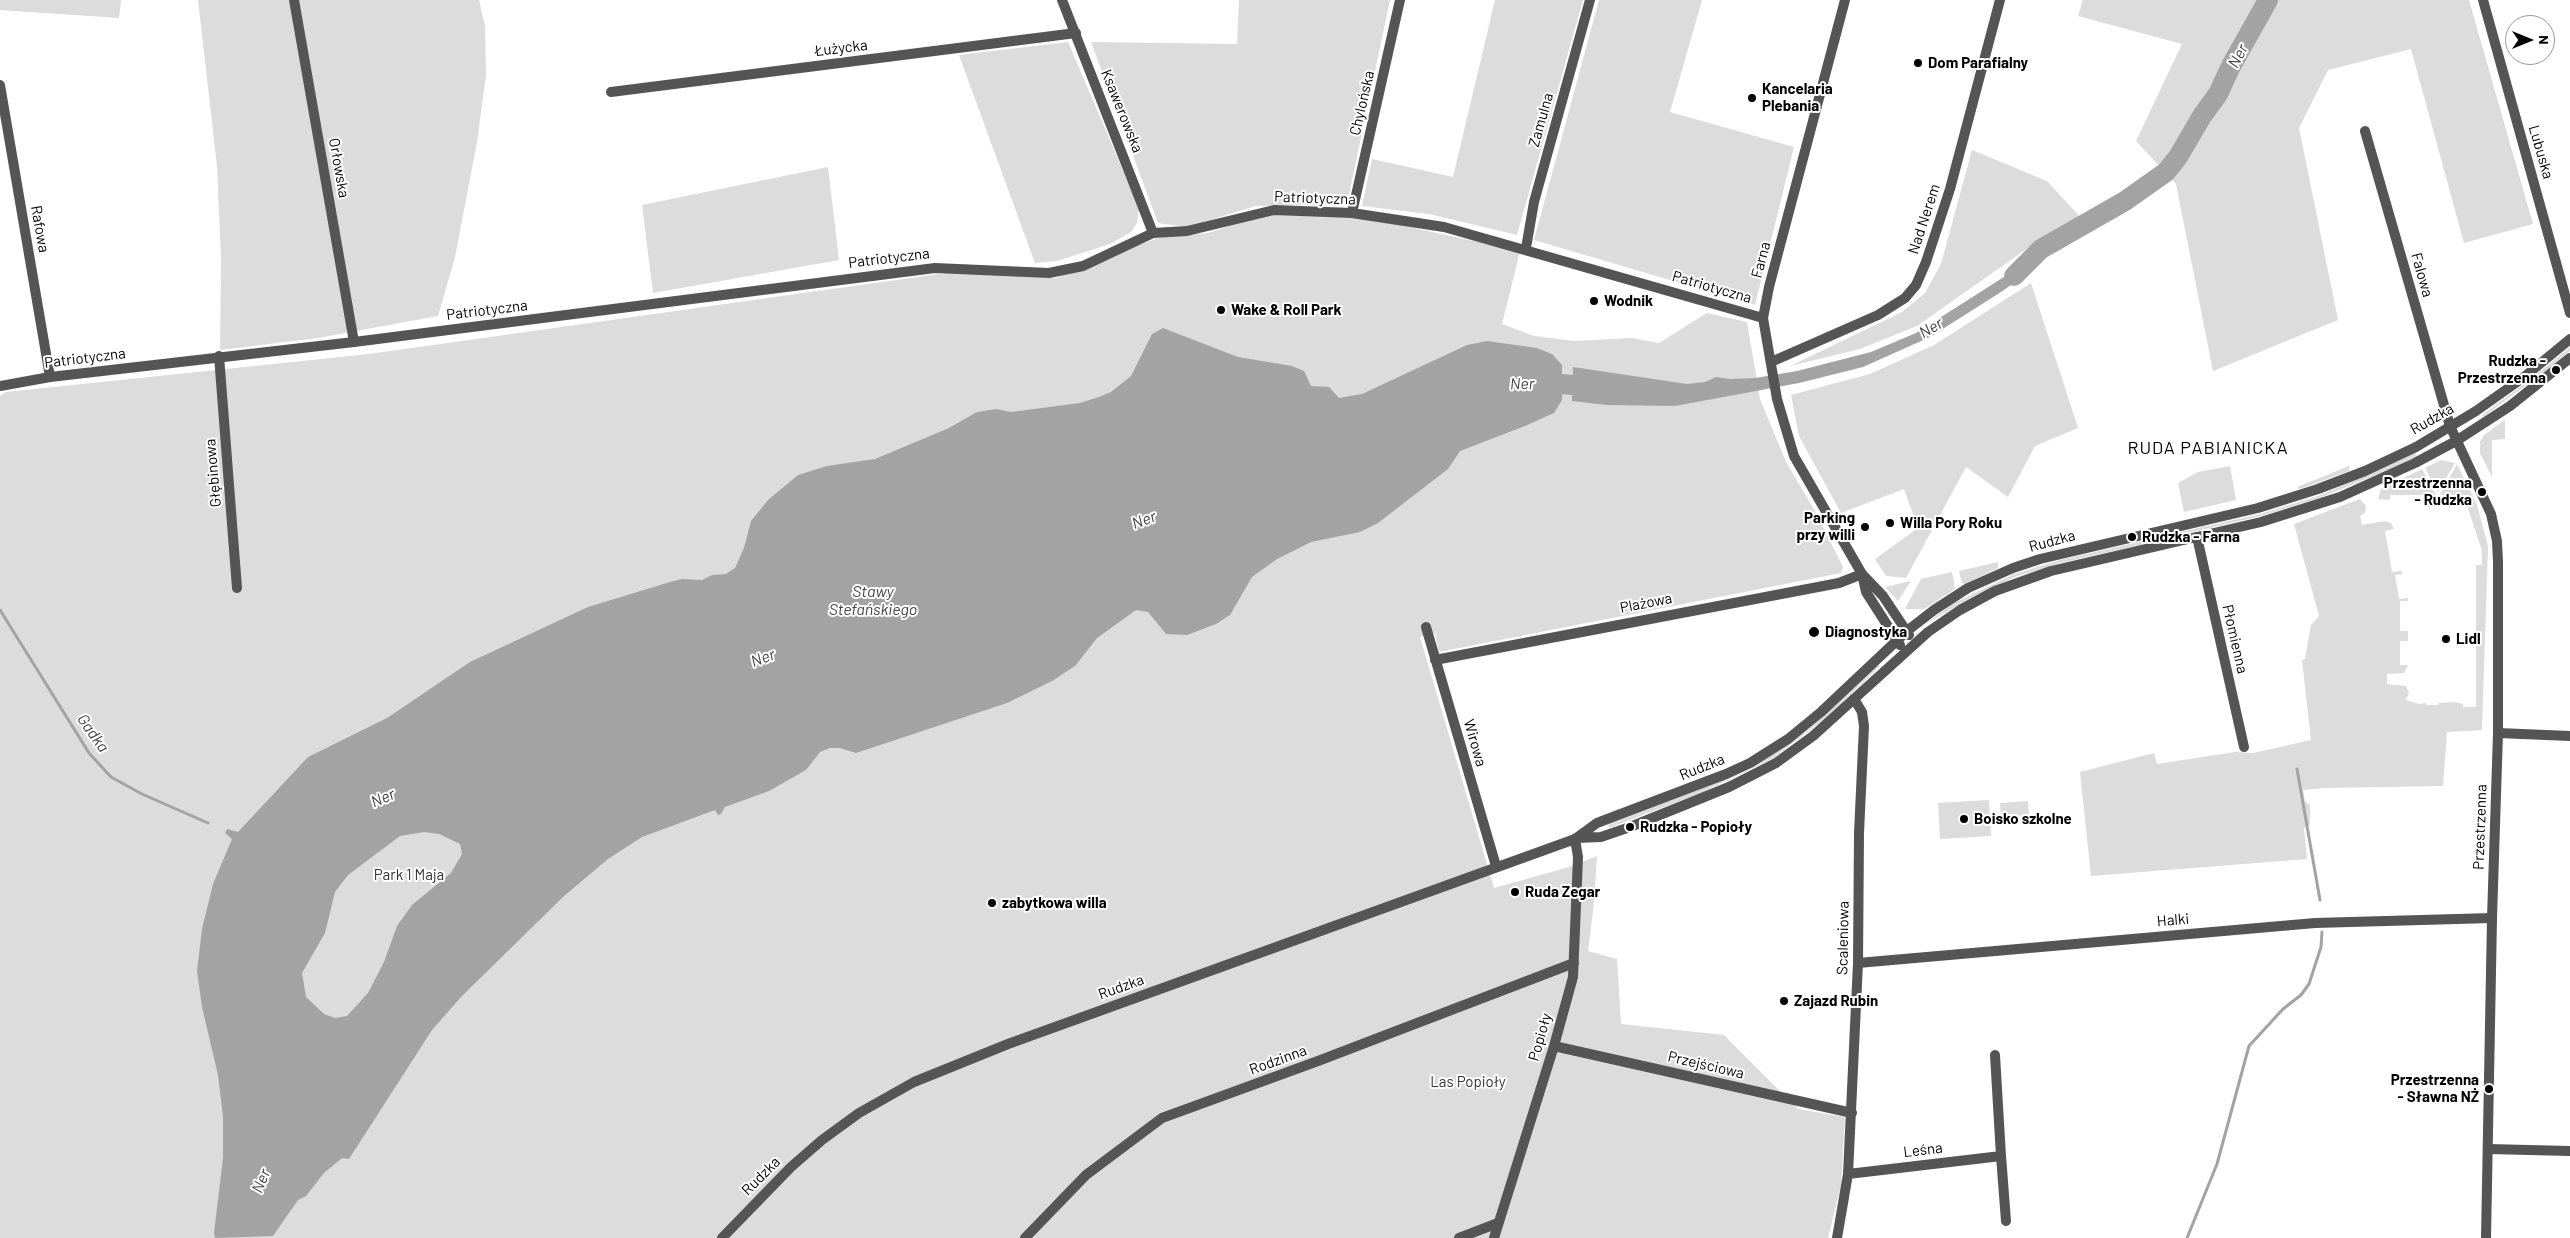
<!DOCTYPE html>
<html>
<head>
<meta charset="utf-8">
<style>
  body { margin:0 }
  #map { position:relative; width:2570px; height:1238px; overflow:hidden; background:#fff; font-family:Barlow,sans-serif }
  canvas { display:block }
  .north { position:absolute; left:2505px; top:15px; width:50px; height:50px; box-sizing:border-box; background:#fff; border:1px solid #999; border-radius:50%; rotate:90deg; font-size:14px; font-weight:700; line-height:20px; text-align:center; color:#000 }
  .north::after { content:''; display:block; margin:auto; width:18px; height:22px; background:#000; clip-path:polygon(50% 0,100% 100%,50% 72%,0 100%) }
</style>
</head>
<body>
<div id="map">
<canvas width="2570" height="1238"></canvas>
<div class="north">N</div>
</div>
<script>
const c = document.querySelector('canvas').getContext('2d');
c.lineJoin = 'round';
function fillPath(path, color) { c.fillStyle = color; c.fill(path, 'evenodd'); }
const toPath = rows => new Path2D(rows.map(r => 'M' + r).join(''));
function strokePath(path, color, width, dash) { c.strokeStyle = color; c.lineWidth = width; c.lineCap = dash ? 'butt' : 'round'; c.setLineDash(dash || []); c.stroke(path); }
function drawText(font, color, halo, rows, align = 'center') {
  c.font = font + ' Barlow,sans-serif'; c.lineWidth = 4; c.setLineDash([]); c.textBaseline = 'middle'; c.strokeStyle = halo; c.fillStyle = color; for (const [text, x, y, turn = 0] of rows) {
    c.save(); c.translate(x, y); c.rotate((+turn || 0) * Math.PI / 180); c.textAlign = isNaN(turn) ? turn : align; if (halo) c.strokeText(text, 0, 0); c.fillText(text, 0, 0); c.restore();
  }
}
fillPath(toPath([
  [0,0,121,0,119,18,0,10],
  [198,0,479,0,485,26,486,75,477,142,455,257,438,316,318,338,220,350,221,259,217,166],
  [1239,0,1390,0,1347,204,1256,206,1187,227,1158,223,1091,42,1237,44],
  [1495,0,1583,0,1517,235,1429,214,1362,206,1372,159,1453,177],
  [1599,0,1702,0,1670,112,1794,147,1755,305,1534,240],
  [2083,0,2469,0,2533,224,2464,243,2411,49,2328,70,2299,128,2338,320,2213,371,2176,184,2136,141,2182,44,2078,16],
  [1068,42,1139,208,1137,223,1131,232,1110,244,1057,261,1035,263,959,55],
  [1972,150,2047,181,2082,219,2035,243,1917,326,1860,349,1790,366,1902,312,1925,293,1941,264],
  [828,167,839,260,653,293,642,205],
  [1267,214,1363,217,1520,251,1502,324,1534,336,1574,341,1632,338,1659,343,1707,313,1747,322,1760,399,1786,462,1815,511,1843,567,1841,573,1439,652,1435,633,1420,637,1494,888,1569,867,1597,856,1594,903,1588,951,1617,959,1621,1024,1724,1035,1798,1109,1845,1117,1841,1185,1828,1238,0,1238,0,396,6,392,369,354,953,272,1056,278,1121,251,1162,237,1208,233],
  [2031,283,2078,428,2035,446,2008,497,1966,467,1906,578,1886,576,1875,559,1918,528,1904,489,1841,513,1799,436,1791,395,1870,374,1934,345],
  [2570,347,2570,351,2552,366,2483,417,2482,415,2527,382],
  [2505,420,2505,439,2492,440,2492,477,2480,453,2480,442,2484,435],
  [2415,453,2417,456,2390,469,2322,497,2261,516,2176,536,2176,533,2260,514,2321,495],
  [2441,460,2455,463,2438,492,2425,468],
  [2457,464,2477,505,2488,546,2482,730,2447,732,2443,786,2324,788,2303,790,2305,801,2310,805,2310,825,2304,828,2307,859,2091,876,2080,772,2154,753,2157,764,2235,752,2253,753,2311,740,2302,660,2305,659,2311,625,2319,616,2294,524,2360,499,2366,506,2365,513,2360,516,2362,525,2385,521,2391,523,2394,529,2385,531,2392,572,2401,571,2403,574,2395,575,2399,599,2408,598,2408,601,2400,601,2400,631,2408,631,2408,641,2400,641,2400,665,2408,665,2404,673,2387,674,2387,684,2406,686,2409,693,2406,700,2419,704,2426,703,2426,705,2438,705,2439,703,2454,702,2463,704,2463,707,2476,707,2476,565,2482,565,2482,551,2466,502,2457,504,2457,495,2440,495],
  [2230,466,2236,500,2184,512,2178,483,2198,472],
  [2349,466,2349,471,2333,477,2300,489,2297,487],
  [2422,469,2436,495,2390,495,2390,500,2378,499,2381,489],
  [2169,535,2170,538,2061,563,2015,577,1972,597,1924,625,1954,603,2014,574,2060,560],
  [1998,562,1998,568,1965,584,1962,583,1959,571],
  [1952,572,1955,589,1924,609,1905,609,1921,579],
  [1911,581,1898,601,1885,587],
  [1878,664,1880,666,1827,717,1773,758,1703,792,1609,828,1608,825,1726,779,1772,755,1808,730],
  [1989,800,1991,836,1940,839,1938,803],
  [2028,801,2029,815,2001,817,2000,803]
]), '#dcdcdc');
fillPath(toPath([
  [2034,255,2037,263,2025,275,2001,292,1930,337,1863,367,1799,383,1675,406,1607,405,1572,401,1573,367,1687,384,1705,382,1716,377,1730,379,1755,378,1797,371,1871,352,1916,333,2018,268],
  [1163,328,1238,357,1292,366,1304,371,1311,386,1329,387,1339,398,1362,394,1467,345,1487,341,1537,348,1552,354,1562,365,1562,400,1554,413,1525,426,1460,451,1448,469,1378,523,1360,532,1311,542,1277,559,1252,577,1230,615,1216,624,1187,635,1166,634,1148,612,1136,610,1097,638,1075,666,1052,681,1007,703,856,753,840,748,830,748,820,752,806,770,769,791,725,807,721,814,718,815,715,810,642,837,608,859,564,896,462,996,432,1030,349,1159,342,1158,324,1173,306,1196,298,1200,273,1236,215,1238,214,1233,223,1158,223,1117,218,1075,202,1007,197,971,202,929,213,884,232,839,225,833,227,829,238,832,308,757,387,718,470,662,588,607,670,582,682,579,702,580,712,575,726,574,735,568,744,548,751,521,768,500,798,475,827,466,875,459,949,428,977,412,996,409,1011,412,1080,403,1099,397,1111,392,1131,376,1152,334],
  [424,832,439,834,460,844,462,854,451,873,412,905,397,926,384,962,368,993,347,1016,335,1018,324,1014,306,997,302,973,325,933,335,892,348,875,400,836]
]), '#a3a3a3');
strokePath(toPath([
  [0,610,89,753,111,777,142,794,208,823],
  [2297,769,2320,900],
  [2187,1238,2217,1164,2249,1046,2283,1009,2301,995,2309,984,2321,947,2322,932]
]), '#a3a3a3', 3);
strokePath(toPath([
  [2014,276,2041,249,2125,201,2166,172,2178,157,2202,116,2218,94,2231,66,2268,0],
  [1535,382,1598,387]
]), '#a3a3a3', 20);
strokePath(toPath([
  [294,0,354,342],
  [2483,0,2570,313],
  [0,85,50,377],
  [611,92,1076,33],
  [2365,131,2450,426],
  [1352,213,1400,0],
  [1153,233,1187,231,1274,210,1352,213,1444,227,1763,318],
  [1526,248,1534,202,1590,0],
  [219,356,237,588],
  [1771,362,1878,315,1905,298,1916,285,1926,262,1950,189,2000,0],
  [2197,537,2244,747],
  [1426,627,1496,866],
  [1435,660,1839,583,1862,574],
  [1858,963,2315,923,2492,918],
  [1554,1046,1852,1113],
  [1995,1055,2001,1156],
  [2488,1149,2570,1151],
  [1848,1174,2001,1156,2006,1221],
  [1025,1238,1086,1175,1162,1118,1318,1061,1574,963],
  [1459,1238,1498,1223],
  [1494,1238,1554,1046,1573,977,1578,857,1575,839],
  [1837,1238,1848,1174,1858,963,1859,833,1864,726,1862,712,1854,699]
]), '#555', 10);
strokePath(toPath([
  [1845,0,1769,287,1763,318,1777,399,1794,456,1862,574,1883,596,1909,635],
  [0,386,50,377,354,342,935,268,1049,273,1083,266,1153,233,1062,0],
  [2450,426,2491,514,2497,541,2498,562,2498,733,2492,918,2486,1238],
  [1862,574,1866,592,1900,645],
  [2498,733,2570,736],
  [1576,838,1601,837,1630,827,1729,787,1776,763,1813,736,1928,632,1960,610,1995,591,2051,571,2261,522,2340,497,2415,463,2456,441,2510,406,2570,358],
  [722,1238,791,1167,822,1140,859,1113,914,1082,1008,1044,1575,839,1597,823,1726,774,1750,763,1788,739,1821,712,1907,631,1934,610,1968,588,2013,568,2040,559,2258,508,2318,489,2365,471,2416,447,2476,411,2524,377,2570,339]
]), '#555', 10);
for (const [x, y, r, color] of [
  [1918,63,5,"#000"],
  [1752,98,5,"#000"],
  [1594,301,5,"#000"],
  [1221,310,5,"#000"],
  [2556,370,5,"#000"],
  [2482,492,5,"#000"],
  [1890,523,5,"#000"],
  [1865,527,5,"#000"],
  [2132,537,5,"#000"],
  [1814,632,6,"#000"],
  [2446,639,5,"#000"],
  [1964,819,5,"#000"],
  [1630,827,5,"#000"],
  [1515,892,5,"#000"],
  [992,903,5,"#000"],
  [1784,1001,5,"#000"],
  [2489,1089,5,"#000"]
]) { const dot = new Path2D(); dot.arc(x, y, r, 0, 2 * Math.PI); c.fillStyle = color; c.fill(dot); strokePath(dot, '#fff', 2); }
drawText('15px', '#000', '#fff', [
  ["Łużycka",841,48,-7],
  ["Chylońska",1362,103,-77],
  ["Ksawerowska",1122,111,68],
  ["Zamulna",1541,120,-74],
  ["Lubuska",2541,152,74],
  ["Orłowska",339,168,80],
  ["Patriotyczna",1315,198,2],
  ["Nad Nerem",1924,219,-72],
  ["Rafowa",40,229,80],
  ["Patriotyczna",889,258,-7],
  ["Farna",1761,260,-75],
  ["Falowa",2422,275,74],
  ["Patriotyczna",1712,287,16],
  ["Patriotyczna",487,310,-7],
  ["Patriotyczna",85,358,-7],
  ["Rudzka",2432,419,-30],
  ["Głębinowa",213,473,-95],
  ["Rudzka",2052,541,-15],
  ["Plażowa",1646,603,-11],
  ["Płomienna",2235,639,77],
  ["Wirowa",1475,743,74],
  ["Rudzka",1702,767,-22],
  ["Przestrzenna",2480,827,-88],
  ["Halki",2173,920,-5],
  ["Scaleniowa",1843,938,-89],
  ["Rudzka",1121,987,-20],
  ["Popioły",1540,1037,-74],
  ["Rodzinna",1278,1060,-20],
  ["Przejściowa",1706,1065,13],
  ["Leśna",1923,1150,-7],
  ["Rudzka",761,1176,-45]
]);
drawText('bold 15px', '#000', '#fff', [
  ["Dom Parafialny",1928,63],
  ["Kancelaria",1762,89],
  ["Plebania",1762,106],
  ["Wodnik",1604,301],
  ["Wake & Roll Park",1231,310],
  ["Rudzka -",2546,361,"right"],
  ["Przestrzenna",2546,378,"right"],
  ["Przestrzenna",2472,483,"right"],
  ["- Rudzka",2472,500,"right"],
  ["Parking",1855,518,"right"],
  ["przy willi",1855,535,"right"],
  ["Willa Pory Roku",1900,523],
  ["Rudzka - Farna",2142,537],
  ["Diagnostyka",1825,632],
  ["Lidl",2456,639],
  ["Boisko szkolne",1974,819],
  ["Rudzka - Popioły",1640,827],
  ["Ruda Zegar",1525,892],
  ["zabytkowa willa",1002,903],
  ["Zajazd Rubin",1794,1001],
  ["Przestrzenna",2479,1080,"right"],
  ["- Sławna NŻ",2479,1097,"right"]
], 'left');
drawText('15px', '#333', '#fff', [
  ["Park 1 Maja",409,875],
  ["Las Popioły",1468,1082]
]);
drawText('italic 16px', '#444', '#fff', [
  ["Ner",2238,56,-62],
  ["Ner",1931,328,-31],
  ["Ner",1522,384,-1],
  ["Ner",1144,520,-20],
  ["Stawy",873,592],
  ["Stefańskiego",873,610],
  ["Ner",763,658,-20],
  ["Gadka",93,733,55],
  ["Ner",383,798,-23],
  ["Ner",261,1181,-67]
]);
c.letterSpacing = '1px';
drawText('18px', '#000', '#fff', [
  ["RUDA PABIANICKA",2208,448]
]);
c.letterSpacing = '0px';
</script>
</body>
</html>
